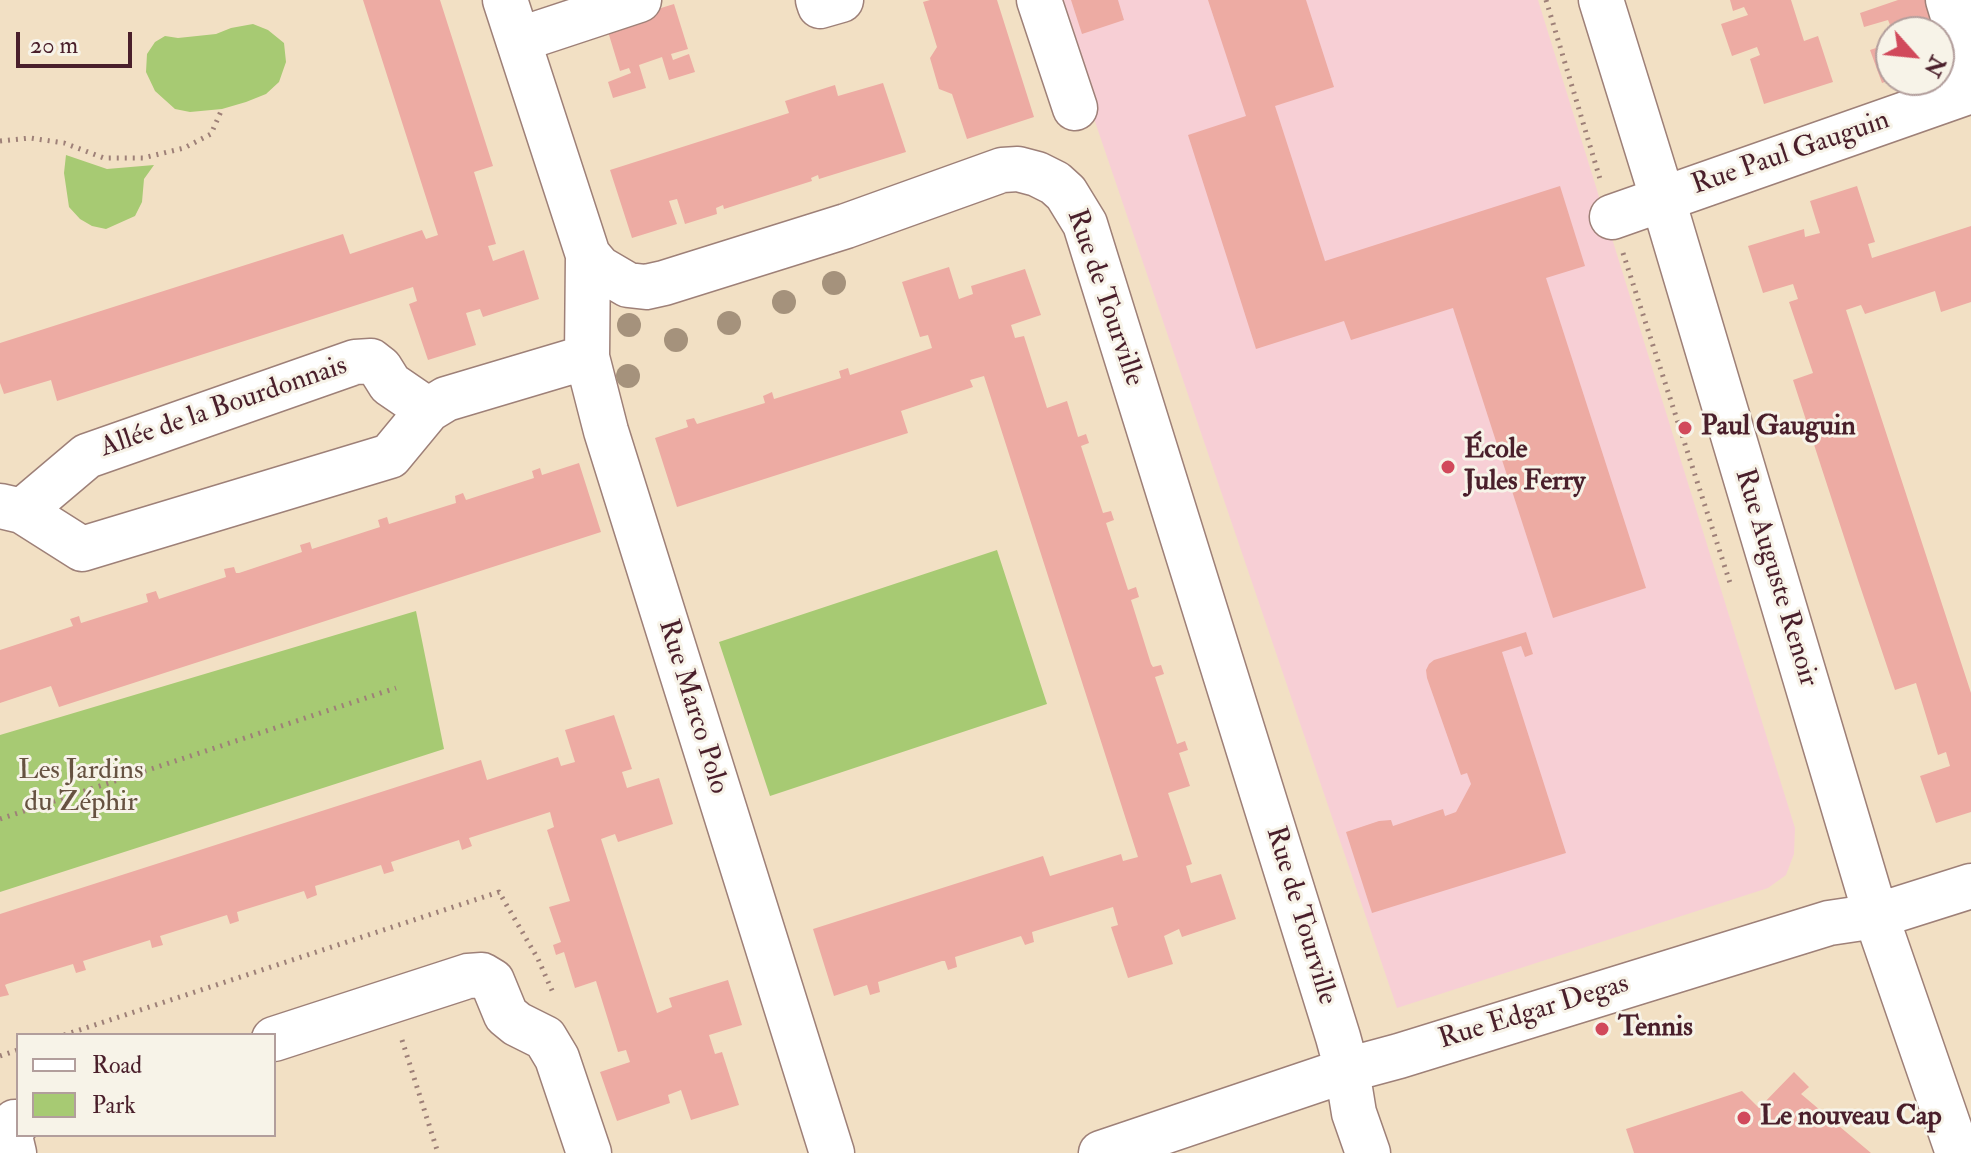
<!DOCTYPE html>
<html>
<head>
<meta charset="utf-8">
<style>
  body { margin:0 }
  #map { position:relative; width:1971px; height:1153px; overflow:hidden; background:#f2e0c4; font-family:"IM FELL Double Pica",serif }
  canvas { display:block }
  .legend { position:absolute; left:16px; top:1033px; width:260px; height:104px; box-sizing:border-box; background:#f7f3e8; border:2px solid #b29e9c; margin:0; padding:10px 14px; list-style:none; font-size:24px; color:#4a1f2b }
  .legend li { display:flex; align-items:center; gap:16px; height:40px }
  .legend b { width:40px; border:2px solid #b29e9c }
  .north { position:absolute; left:1875px; top:16px; width:80px; height:80px; box-sizing:border-box; background:#f7f3e8; border:2px solid #b29e9c; border-radius:50%; rotate:117deg; font-size:22px; font-weight:700; line-height:32px; text-align:center; color:#4a1f2b }
  .north::after { content:''; display:block; margin:auto; width:28px; height:36px; background:#d1495b; clip-path:polygon(50% 0,100% 100%,50% 72%,0 100%) }
  .scale { position:absolute; left:16px; top:32px; width:116px; height:36px; box-sizing:border-box; border:4px solid #4a1f2b; border-top:0; padding-left:10px; font-size:24px; line-height:28px; white-space:nowrap; color:#4a1f2b; -webkit-text-stroke:6px #f7f3e8; paint-order:stroke }
</style>
</head>
<body>
<div id="map">
<canvas width="1971" height="1153"></canvas>
<ul class="legend">
<li><b style="height:10px;background:#fff"></b>Road</li>
<li><b style="height:22px;background:#a7ca73"></b>Park</li>
</ul>
<div class="north">N</div>
<div class="scale">20 m</div>
</div>
<script>
const c = document.querySelector('canvas').getContext('2d');
c.lineJoin = 'round';
function fillPath(path, color) { c.fillStyle = color; c.fill(path, 'evenodd'); }
const toPath = rows => new Path2D(rows.map(r => 'M' + r).join(''));
function strokePath(path, color, width, dash) { c.strokeStyle = color; c.lineWidth = width; c.lineCap = dash ? 'butt' : 'round'; c.setLineDash(dash || []); c.stroke(path); }
function drawText(font, color, halo, rows, align = 'center') {
  c.font = font + ' "IM FELL Double Pica",serif'; c.lineWidth = 6; c.setLineDash([]); c.textBaseline = 'middle'; c.strokeStyle = halo; c.fillStyle = color; for (const [text, x, y, turn = 0] of rows) {
    c.save(); c.translate(x, y); c.rotate((+turn || 0) * Math.PI / 180); c.textAlign = isNaN(turn) ? turn : align; if (halo) c.strokeText(text, 0, 0); c.fillText(text, 0, 0); c.restore();
  }
}
fillPath(toPath([
  [1056,0,1538,0,1795,828,1794,854,1786,875,1768,888,1397,1008,1090,107]
]), '#f7cfd5');
fillPath(toPath([
  [253,24,268,30,284,43,286,62,279,82,266,94,246,102,222,109,190,112,175,109,155,91,146,72,147,54,155,42,165,36,178,38,216,34,231,28],
  [66,155,107,169,154,165,144,179,142,202,135,216,106,229,92,226,80,219,69,207,64,173],
  [997,550,1047,704,770,796,719,642],
  [416,611,444,749,0,892,0,735]
]), '#a7ca73');
fillPath(toPath([
  [363,0,440,0,493,166,474,172,496,244,488,246,493,261,524,250,539,299,483,317,480,309,466,313,476,345,428,360,409,304,417,301,413,287,57,401,51,380,4,394,0,383,0,343,343,234,350,254,422,230,426,239,438,235],
  [930,0,997,0,1034,117,967,139,952,94,939,89,930,58,937,47,923,2],
  [1071,0,1118,0,1124,20,1082,34],
  [1208,0,1306,0,1334,87,1275,106,1325,261,1560,186,1585,266,1546,278,1646,588,1553,618,1453,308,1351,340,1344,321,1256,349,1188,135,1246,116],
  [1730,0,1791,0,1804,41,1818,36,1833,82,1764,104,1750,59,1760,55,1757,47,1732,56,1721,24,1748,15,1744,7,1733,11],
  [1898,0,1932,0,1950,59,1939,63,1939,32,1893,32,1888,20,1864,27,1860,13],
  [674,4,688,49,671,54,673,60,689,54,695,72,669,80,662,57,639,65,646,88,613,98,608,82,631,73,629,68,620,71,606,25],
  [1891,43,1891,80,1882,83,1870,50],
  [883,83,906,152,819,179,818,175,811,178,812,181,724,209,723,205,716,208,717,214,685,224,677,199,669,201,677,224,632,238,610,170,789,113,785,101,835,85,838,96],
  [1857,186,1875,242,1868,244,1872,258,1971,226,1971,302,1941,312,1935,291,1865,314,1861,305,1846,310,1971,693,1971,812,1936,823,1920,776,1950,766,1946,752,1938,755,1916,683,1895,690,1858,580,1793,380,1813,373,1789,302,1798,299,1793,284,1763,293,1748,246,1804,229,1805,237,1820,233,1810,201],
  [949,267,959,299,973,294,971,286,1025,269,1041,315,1011,325,1015,338,1024,336,1047,408,1067,401,1078,437,1086,434,1089,443,1081,446,1103,513,1111,511,1114,520,1106,523,1128,590,1136,587,1139,597,1131,600,1151,664,1153,667,1161,665,1164,674,1155,677,1177,744,1185,741,1188,750,1179,753,1190,786,1168,793,1192,864,1186,866,1191,883,1221,874,1236,919,1182,937,1179,929,1164,936,1173,964,1128,978,1111,927,1118,925,1113,907,1032,932,1034,942,1025,945,1021,936,955,957,957,967,948,970,945,961,942,961,878,982,880,992,870,995,867,985,834,996,813,929,1043,856,1050,876,1121,854,1123,861,1138,857,984,376,970,380,973,387,901,411,908,433,677,507,655,438,688,427,686,420,694,418,697,424,765,403,763,396,772,392,774,399,841,378,839,371,848,368,850,375,932,348,928,335,920,337,902,282],
  [579,463,601,532,59,707,51,686,0,703,0,650,73,626,70,619,79,616,81,623,148,602,146,594,156,591,159,599,226,577,224,569,234,567,236,573,239,573,302,552,300,545,310,542,312,549,380,527,378,520,387,517,389,524,456,503,455,496,463,493,466,500,534,478,532,471,540,468,542,475],
  [1526,632,1533,654,1525,657,1521,646,1502,652,1566,853,1372,913,1346,832,1379,821,1391,820,1393,826,1443,809,1445,816,1456,812,1471,784,1467,773,1461,775,1427,678,1426,670,1429,664,1434,660],
  [614,715,632,769,622,772,627,788,659,778,673,824,618,842,615,834,601,839,657,1013,672,1007,669,998,728,980,742,1025,709,1035,715,1054,722,1052,739,1105,691,1120,681,1090,668,1095,670,1103,617,1121,600,1072,630,1062,626,1050,618,1052,596,981,575,988,564,952,556,955,553,945,561,942,549,907,570,901,547,830,554,827,550,812,469,838,472,846,462,850,459,840,391,862,394,871,384,874,381,865,315,886,317,895,307,899,304,891,237,912,239,921,230,924,227,915,160,936,163,945,152,948,150,940,83,961,86,970,76,973,73,964,7,984,5,985,9,995,0,997,0,914,481,760,487,780,558,757,561,766,575,762,565,730],
  [1794,1072,1809,1087,1801,1094,1871,1153,1634,1153,1626,1129,1742,1091,1759,1108]
]), '#edaba3');
const minor = toPath([
  [505,0,588,255,599,268,628,285,646,287,664,283,846,226,1002,170,1018,169,1037,174,1055,183,1066,193,1085,224,1338,1037,1347,1070,1354,1113,1368,1153],
  [818,0,820,6,841,0],
  [1039,0,1075,108],
  [1601,0,1663,200,1876,916,1958,1153],
  [1948,0,1971,76],
  [518,40,639,0],
  [1612,217,1971,91],
  [588,255,587,357,606,431,832,1153],
  [0,506,22,511,82,549,390,456,428,410,446,399,587,357],
  [22,511,87,456,355,362,371,361,380,368,390,384,428,410],
  [274,1039,468,976,482,975,492,981,506,1015,517,1024,545,1038,557,1058,589,1153],
  [14,1153,9,1132,15,1122,18,1122],
  [1101,1153,1347,1070,1399,1056,1829,923,1876,916,1971,886]
]);
strokePath(minor, '#9e8078', 47);
strokePath(toPath([
  [1546,0,1600,179],
  [0,141,30,138,64,143,104,158,143,158,184,148,211,134,222,109],
  [1623,253,1731,586],
  [0,819,396,688],
  [64,1035,499,892,538,959,554,995],
  [402,1040,438,1153],
  [0,1056,18,1050]
]), '#9e8078', 5, [2, 6]);
strokePath(minor, '#fff', 44);
c.fillStyle = '#a5927c';
for (const [x, y] of [
  [834,283],
  [784,302],
  [729,323],
  [629,325],
  [676,340],
  [628,376]
]) { c.beginPath(); c.arc(x, y, 12, 0, 2 * Math.PI); c.fill(); }
for (const [x, y, r, color] of [
  [1685,428,8,"#d1495b"],
  [1448,467,8,"#d1495b"],
  [1602,1029,8,"#d1495b"],
  [1744,1118,8,"#d1495b"]
]) { const dot = new Path2D(); dot.arc(x, y, r, 0, 2 * Math.PI); c.fillStyle = color; c.fill(dot); strokePath(dot, '#f7f3e8', 3); }
drawText('28px', '#4a1f2b', '#f7f3e8', [
  ["Rue Paul Gauguin",1791,154,-19],
  ["Rue de Tourville",1104,298,71],
  ["Allée de la Bourdonnais",224,408,-19],
  ["Rue Auguste Renoir",1775,578,73],
  ["Rue Marco Polo",692,707,73],
  ["Rue de Tourville",1300,916,73],
  ["Rue Edgar Degas",1534,1013,-17]
]);
drawText('bold 28px', '#4a1f2b', '#f7f3e8', [
  ["Paul Gauguin",1701,428],
  ["École",1464,451],
  ["Jules Ferry",1464,483],
  ["Tennis",1618,1029],
  ["Le nouveau Cap",1760,1118]
], 'left');
drawText('28px', '#665241', '#f7f3e8', [
  ["Les Jardins",81,772],
  ["du Zéphir",81,804]
]);
</script>
</body>
</html>
